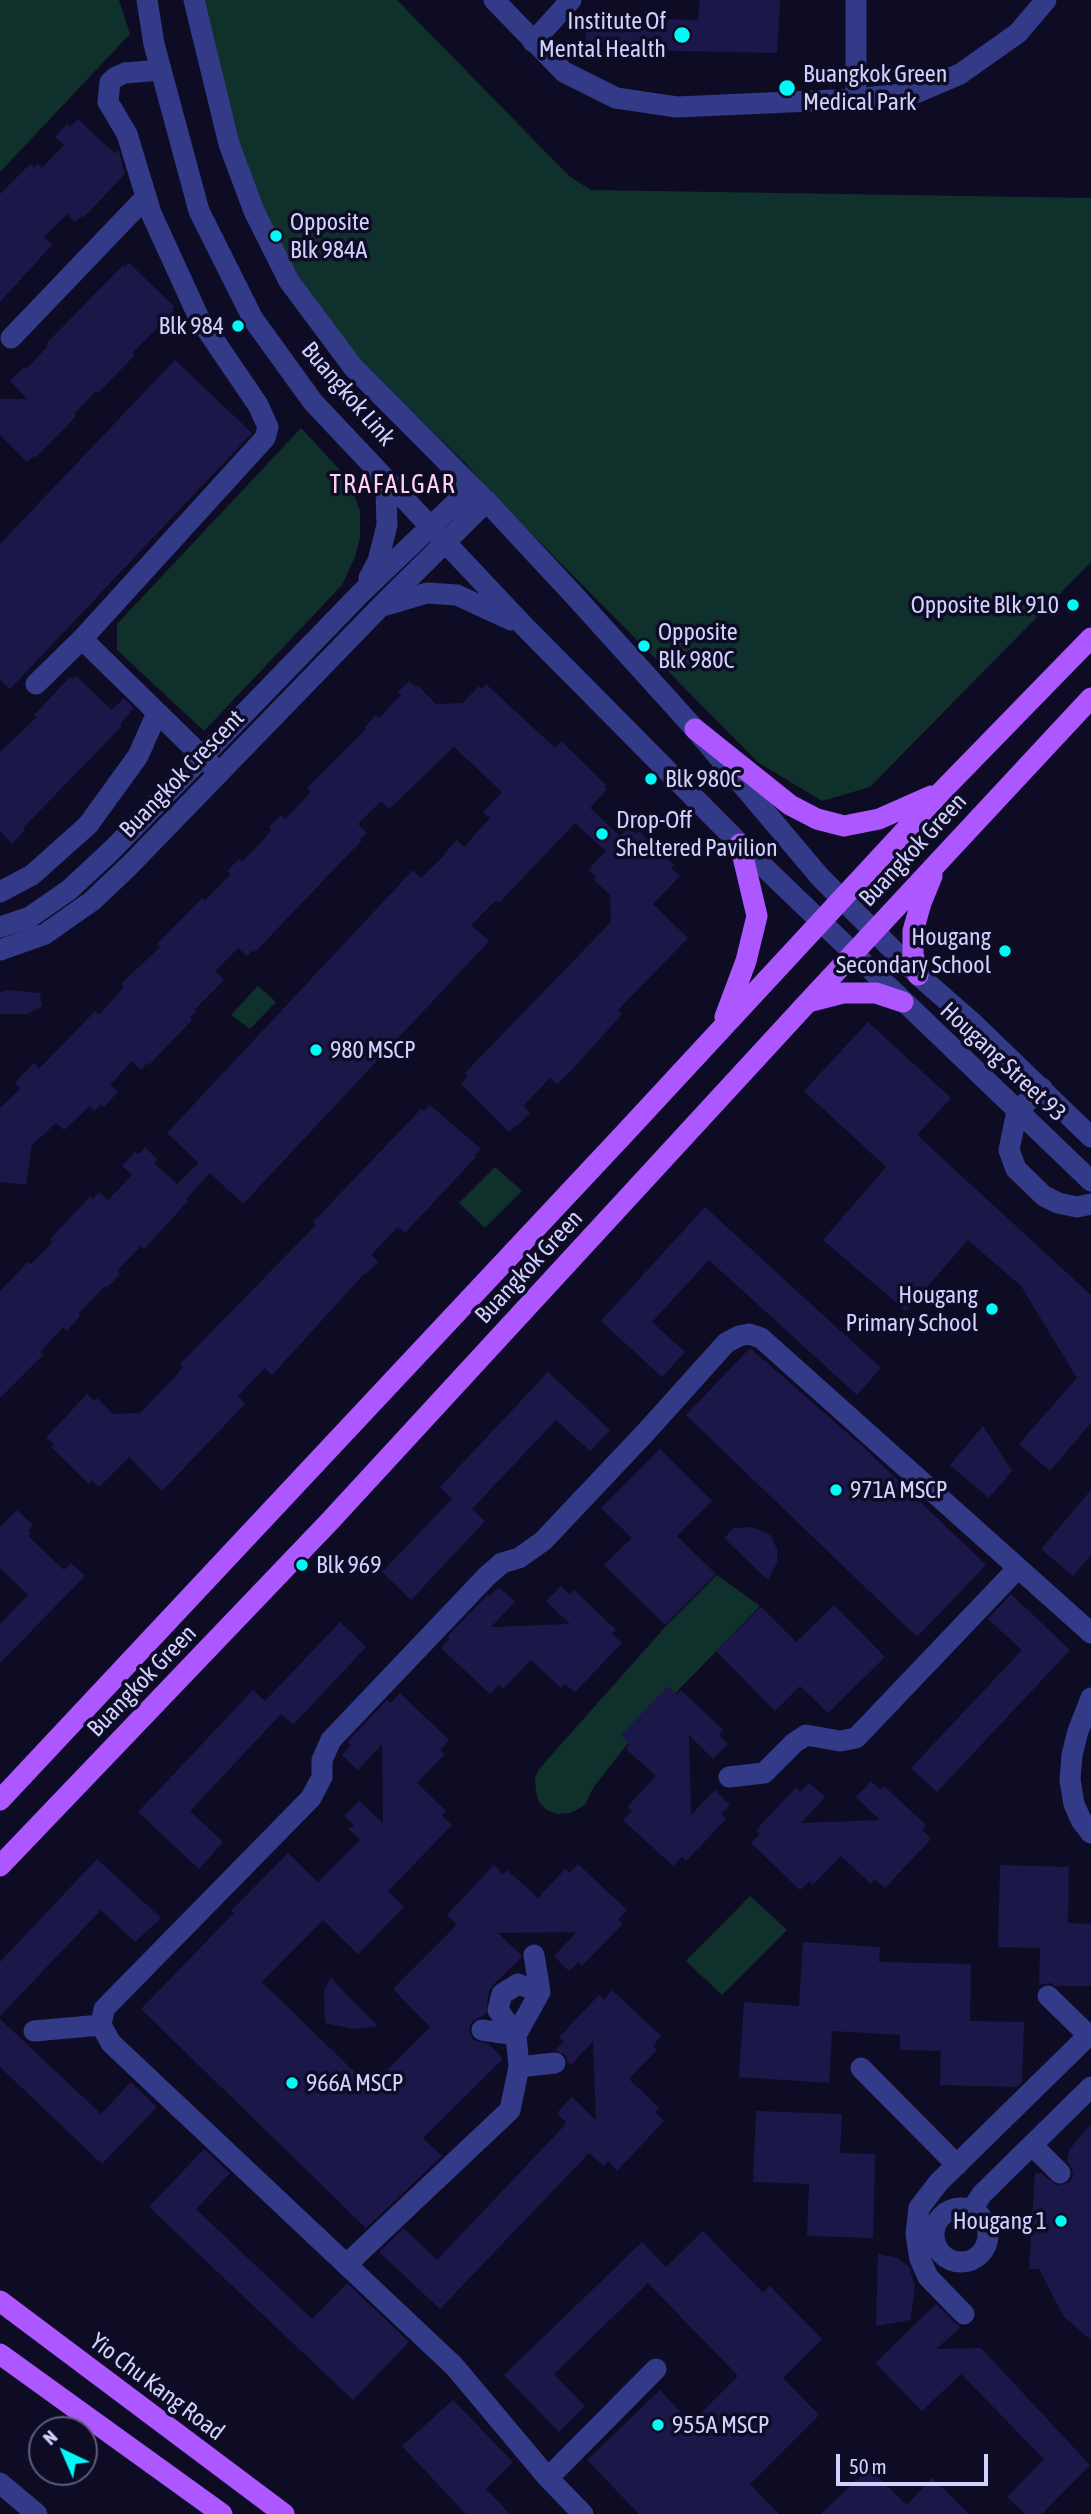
<!DOCTYPE html>
<html>
<head>
<meta charset="utf-8">
<style>
  body { margin:0 }
  #map { position:relative; width:1091px; height:2514px; overflow:hidden; background:#0e0c25; font-family:"Asap Condensed",sans-serif }
  canvas { display:block }
  .north { position:absolute; left:28px; top:2416px; width:70px; height:70px; box-sizing:border-box; background:#0e0c25; border:2px solid #5c5b7c; border-radius:50%; rotate:316deg; font-size:19px; font-weight:700; line-height:28px; text-align:center; color:#d0d1ff }
  .north::after { content:''; display:block; margin:auto; width:24px; height:32px; background:#00fbf7; clip-path:polygon(50% 0,100% 100%,50% 72%,0 100%) }
  .scale { position:absolute; left:836px; top:2454px; width:152px; height:32px; box-sizing:border-box; border:4px solid #d0d1ff; border-top:0; padding-left:9px; font-size:21px; line-height:24px; white-space:nowrap; color:#d0d1ff; -webkit-text-stroke:5px #0e0c25; paint-order:stroke }
</style>
</head>
<body>
<div id="map">
<canvas width="1091" height="2514"></canvas>
<div class="north">N</div>
<div class="scale">50 m</div>
</div>
<script>
const c = document.querySelector('canvas').getContext('2d');
c.lineJoin = 'round';
function fillPath(path, color) { c.fillStyle = color; c.fill(path, 'evenodd'); }
const toPath = rows => new Path2D(rows.map(r => 'M' + r).join(''));
function strokePath(path, color, width, dash) { c.strokeStyle = color; c.lineWidth = width; c.lineCap = dash ? 'butt' : 'round'; c.setLineDash(dash || []); c.stroke(path); }
function drawText(font, color, halo, rows, align = 'center') {
  c.font = font + ' "Asap Condensed",sans-serif'; c.lineWidth = 7; c.setLineDash([]); c.textBaseline = 'middle'; c.strokeStyle = halo; c.fillStyle = color; for (const [text, x, y, turn = 0] of rows) {
    c.save(); c.translate(x, y); c.rotate((+turn || 0) * Math.PI / 180); c.textAlign = isNaN(turn) ? turn : align; if (halo) c.strokeText(text, 0, 0); c.fillText(text, 0, 0); c.restore();
  }
}
fillPath(toPath([
  [0,0,119,0,130,34,0,172],
  [204,0,397,0,569,176,591,190,1091,198,1091,562,870,787,822,801,759,763,504,506,465,463,361,362,303,283,259,209,228,132],
  [301,428,340,470,352,490,360,511,360,538,355,557,342,585,204,731,117,650,117,624],
  [258,986,276,1002,250,1029,231,1015],
  [495,1167,522,1191,485,1228,459,1203],
  [717,1575,760,1606,632,1738,593,1788,585,1805,571,1813,557,1814,547,1810,539,1802,536,1792,535,1778,539,1769,666,1626],
  [750,1896,787,1930,722,1995,686,1961]
]), '#0f302b');
fillPath(toPath([
  [700,0,780,0,777,53,586,49,586,17,698,20],
  [78,119,103,143,115,153,117,151,119,152,125,174,83,218,82,216,75,222,67,214,44,237,52,245,0,302,0,194,30,164,34,168,37,164,42,168,64,145,55,137,67,124,70,127],
  [129,263,175,307,172,310,174,312,132,353,135,355,98,393,96,391,74,414,76,416,63,430,35,458,33,456,27,462,0,435,0,399,27,399,10,381,24,367,26,369,48,346,46,344,123,265,125,267],
  [175,360,252,433,10,689,0,680,0,544],
  [76,676,112,710,124,698,134,708,120,724,122,726,23,828,25,830,12,844,0,831,0,752,37,717,34,715,70,677,73,679],
  [409,681,416,687,417,685,436,704,463,703,479,686,482,689,486,684,555,748,561,741,606,785,604,787,607,789,590,808,620,836,629,827,636,834,639,831,674,865,671,868,680,876,653,904,688,938,618,1010,622,1014,570,1072,557,1084,550,1078,523,1106,530,1113,517,1126,516,1125,509,1132,461,1084,468,1076,465,1073,611,922,610,895,593,879,596,877,588,870,606,851,575,823,499,903,496,900,471,925,489,941,243,1204,210,1173,186,1199,188,1201,157,1235,144,1249,141,1246,117,1271,120,1274,107,1288,105,1286,78,1314,80,1316,67,1331,63,1327,40,1352,43,1355,0,1398,0,1291,28,1262,31,1264,53,1242,50,1239,90,1197,93,1199,99,1192,108,1200,120,1188,132,1175,122,1166,135,1152,139,1154,145,1147,158,1160,154,1163,177,1184,199,1163,167,1133,413,870,421,878,445,855,444,854,457,840,464,847,490,818,483,812,502,792,454,747,389,809,381,801,358,824,367,833,360,839,362,840,255,952,253,950,247,956,238,948,215,971,224,980,194,1010,196,1011,190,1017,192,1020,149,1065,147,1063,141,1070,132,1061,110,1085,118,1092,104,1107,101,1104,95,1111,90,1106,64,1130,56,1123,32,1145,26,1185,0,1182,0,1108,20,1089,15,1083,34,1063,39,1069,95,1011,99,1015,124,987,121,984,160,947,157,944,202,898,205,901,231,874,227,871,239,859,242,862,265,838,271,830,269,827,281,815,285,819,311,792,307,788,366,729,364,728,376,715,379,718,401,695,398,692],
  [9,990,40,993,42,1006,28,1014,0,1014,0,992],
  [868,1022,951,1098,917,1135,1091,1295,1091,1423,1050,1471,1019,1444,1077,1378,1021,1286,968,1240,906,1311,823,1240,886,1167,804,1091],
  [430,1105,481,1149,474,1155,476,1157,405,1233,398,1227,371,1255,378,1262,365,1275,364,1274,272,1375,265,1368,238,1396,245,1404,162,1491,129,1457,99,1487,92,1480,89,1484,51,1447,54,1444,46,1438,87,1394,94,1401,97,1398,113,1414,140,1413,177,1375,183,1366,180,1364,316,1225,313,1222,421,1109,424,1111],
  [705,1207,881,1368,857,1395,709,1260,652,1322,685,1352,662,1377,601,1321],
  [750,1348,861,1445,986,1565,917,1637,686,1415],
  [548,1372,610,1430,590,1451,556,1420,472,1509,485,1521,411,1600,382,1572,452,1499,440,1487],
  [983,1426,1012,1471,989,1498,950,1465],
  [660,1449,712,1501,677,1536,716,1574,665,1625,604,1565,632,1538,601,1508],
  [1091,1490,1091,1555,1073,1576,1041,1549],
  [17,1510,33,1525,28,1530,31,1533,28,1536,64,1570,71,1563,85,1576,0,1663,0,1624,28,1595,0,1568,0,1527],
  [752,1527,770,1535,777,1549,777,1563,768,1580,724,1538,734,1528],
  [561,1586,570,1595,574,1590,585,1600,616,1630,612,1634,622,1643,575,1692,565,1684,561,1688,531,1660,503,1689,499,1685,490,1694,441,1648,450,1638,448,1636,488,1594,490,1596,499,1587,515,1602,491,1627,570,1624,546,1601],
  [1011,1594,1070,1650,937,1792,911,1768,1022,1650,988,1619],
  [834,1605,885,1657,828,1713,800,1686,775,1711,716,1651,761,1607,796,1642],
  [340,1622,366,1647,293,1725,281,1714,190,1811,223,1842,199,1869,138,1812,253,1690,265,1701],
  [668,1686,677,1695,681,1690,723,1730,719,1735,728,1744,713,1759,689,1735,691,1815,715,1790,730,1805,721,1814,726,1819,708,1838,686,1861,682,1857,673,1866,623,1820,632,1811,628,1806,656,1776,626,1749,630,1744,621,1735],
  [400,1693,449,1740,440,1750,445,1754,417,1783,446,1811,442,1816,452,1825,388,1891,404,1907,358,1954,323,1920,262,1982,370,2087,430,2027,393,1989,453,1929,456,1924,447,1915,494,1865,503,1874,507,1870,538,1898,565,1869,569,1873,578,1864,627,1910,618,1920,623,1924,611,1936,582,1966,578,1962,569,1971,554,1956,577,1932,498,1933,521,1955,521,1958,494,1984,489,1991,486,2014,472,2021,469,2029,473,2040,489,2044,503,2059,423,2138,442,2156,366,2228,141,2009,234,1913,231,1911,288,1853,318,1882,360,1840,349,1829,354,1825,344,1816,359,1801,383,1823,382,1744,358,1770,342,1755,351,1745,347,1742,387,1700,391,1703],
  [871,1781,880,1790,884,1786,926,1825,922,1830,931,1839,885,1888,875,1879,871,1884,841,1856,813,1885,809,1881,800,1890,751,1843,760,1834,756,1830,789,1795,796,1788,800,1792,809,1783,825,1797,801,1823,880,1820,856,1797],
  [97,1859,161,1918,135,1942,101,1910,0,2016,0,1962],
  [1000,1865,1069,1867,1068,1923,1091,1924,1091,1986,1055,1986,1051,1983,1039,1985,1040,1948,998,1947],
  [803,1942,880,1947,879,1962,971,1964,970,2021,1024,2022,1022,2082,1017,2087,940,2085,941,2051,900,2050,900,2035,832,2031,829,2083,739,2077,744,2002,799,2006],
  [331,1978,351,1999,378,2026,353,2029,325,2023,324,1990],
  [612,1990,661,2036,653,2046,657,2050,629,2079,659,2108,655,2112,664,2121,617,2171,608,2161,604,2166,589,2153,440,2309,379,2252,404,2228,437,2260,563,2127,566,2122,557,2113,572,2097,596,2120,593,2041,570,2066,565,2055,555,2050,564,2042,559,2038,575,2020,599,1995,604,2000],
  [0,2019,101,2114,131,2082,157,2107,102,2164,0,2067],
  [756,2111,842,2114,840,2153,875,2154,873,2238,807,2236,809,2184,753,2182],
  [1091,2124,1091,2340,1064,2317,1039,2269,1029,2269,1035,2173,1041,2173,1056,2185,1069,2183,1073,2176,1072,2169,1067,2161,1069,2150],
  [204,2149,230,2173,196,2209,312,2319,347,2283,409,2342,353,2400,149,2207],
  [703,2231,763,2293,770,2286,822,2339,783,2378,819,2415,750,2484,779,2514,639,2514,587,2460,660,2390,691,2423,738,2376,648,2283,554,2374,585,2406,559,2432,504,2375,642,2242,666,2267],
  [878,2254,898,2258,909,2267,915,2287,910,2320,876,2326],
  [936,2304,955,2323,961,2327,936,2349,981,2348,1090,2465,1042,2514,1025,2514,1007,2497,1044,2459,961,2374,922,2411,875,2363],
  [453,2400,513,2462,486,2489,510,2514,466,2514,402,2446],
  [869,2468,907,2505,932,2478,969,2514,821,2514]
]), '#1b1748');
strokePath(toPath([
  [147,0,154,44,199,211,253,319,313,402,525,627,740,844,1091,1181],
  [194,0,229,144,254,211,289,281,353,367,490,505,572,593,695,729,820,877,918,975,974,1024,1091,1137],
  [494,0,564,72,616,98,677,107,856,99,918,92,960,74,1018,33,1046,0],
  [533,42,571,0],
  [856,99,856,0],
  [11,338,146,197],
  [369,578,378,561,387,525,386,492,379,475],
  [383,606,427,593,457,595,511,620],
  [82,639,211,765],
  [36,684,82,639,265,438,268,427,258,405,199,318,151,213,127,134,108,102,110,82,116,77,125,73,160,70],
  [0,892,32,875,88,825,138,756,157,713],
  [0,927,30,917,69,890,112,850,360,594,472,487],
  [0,950,45,934,92,901,129,866,381,606,487,501],
  [1042,1088,1017,1111,1009,1150,1016,1169,1044,1196,1058,1203,1077,1207,1091,1204],
  [1091,1698,1078,1731,1072,1755,1070,1780,1074,1804,1081,1820,1091,1833],
  [729,1777,764,1773,794,1743,806,1735,840,1741,856,1738,1018,1568],
  [1048,1996,1088,2035],
  [482,2030,516,2035],
  [34,2031,101,2025],
  [516,2035,540,1992,534,1955],
  [519,2067,555,2063],
  [861,2068,957,2165],
  [1032,2145,1060,2173],
  '934 2235a27 27 0 1 1 54 0a27 27 0 1 1-54 0Z',
  [972,2209,982,2194,1091,2087],
  [347,2264,510,2110,519,2067,516,2035,498,2010,502,1994,518,1984,540,1992],
  [964,2314,928,2277,920,2259,916,2234,919,2208,939,2182,1091,2033],
  [548,2478,656,2369],
  [0,2483,37,2514],
  [583,2514,548,2478,454,2366,111,2043,101,2025,104,2009,311,1798,322,1777,322,1760,331,1740,487,1576,502,1563,519,1558,543,1541,646,1432,726,1343,739,1336,749,1334,761,1338,1091,1633]
]), '#333a88', 21);
strokePath(toPath([
  [695,729,790,805,817,819,844,826,879,819,931,796],
  [918,975,913,954,913,931,921,903,932,876],
  [808,1002,843,993,876,993,903,1002],
  [725,1017,746,961,757,916,740,844],
  [0,1800,625,1133,940,793,1091,638],
  [0,1866,330,1521,808,1002,1091,698],
  [0,2301,284,2514],
  [0,2354,222,2514]
]), '#ac57ff', 21);
for (const [x, y, r, color] of [
  [682,35,9,"#00fbf7"],
  [787,88,9,"#00fbf7"],
  [276,236,7,"#00fbf7"],
  [238,326,7,"#00fbf7"],
  [1073,605,7,"#00fbf7"],
  [644,646,7,"#00fbf7"],
  [651,779,7,"#00fbf7"],
  [602,834,7,"#00fbf7"],
  [1005,951,7,"#00fbf7"],
  [316,1050,7,"#00fbf7"],
  [992,1309,7,"#00fbf7"],
  [836,1490,7,"#00fbf7"],
  [302,1565,7,"#00fbf7"],
  [292,2083,7,"#00fbf7"],
  [1061,2221,7,"#00fbf7"],
  [658,2425,7,"#00fbf7"]
]) { const dot = new Path2D(); dot.arc(x, y, r, 0, 2 * Math.PI); c.fillStyle = color; c.fill(dot); strokePath(dot, '#0e0c25', 2.5); }
drawText('24px', '#d0d1ff', '#0e0c25', [
  ["Institute Of",666,21,"right"],
  ["Mental Health",666,49,"right"],
  ["Buangkok Green",803,74],
  ["Medical Park",803,102],
  ["Opposite",290,222],
  ["Blk 984A",290,250],
  ["Blk 984",224,326,"right"],
  ["Opposite Blk 910",1059,605,"right"],
  ["Opposite",658,632],
  ["Blk 980C",658,660],
  ["Blk 980C",665,779],
  ["Drop-Off",616,820],
  ["Sheltered Pavilion",616,848],
  ["Hougang",991,937,"right"],
  ["Secondary School",991,965,"right"],
  ["980 MSCP",330,1050],
  ["Hougang",978,1295,"right"],
  ["Primary School",978,1323,"right"],
  ["971A MSCP",850,1490],
  ["Blk 969",316,1565],
  ["966A MSCP",306,2083],
  ["Hougang 1",1047,2221,"right"],
  ["955A MSCP",672,2425]
], 'left');
drawText('24px', '#d0d1ff', '#0e0c25', [
  ["Buangkok Link",348,394,49],
  ["Buangkok Crescent",182,774,-46],
  ["Buangkok Green",913,850,-47],
  ["Hougang Street 93",1003,1062,43],
  ["Buangkok Green",529,1267,-47],
  ["Buangkok Green",142,1681,-46],
  ["Yio Chu Kang Road",157,2387,37]
]);
c.letterSpacing = '2px';
drawText('26px', '#ffd2f4', '#0e0c25', [
  ["TRAFALGAR",393,485]
]);
c.letterSpacing = '0px';
</script>
</body>
</html>
